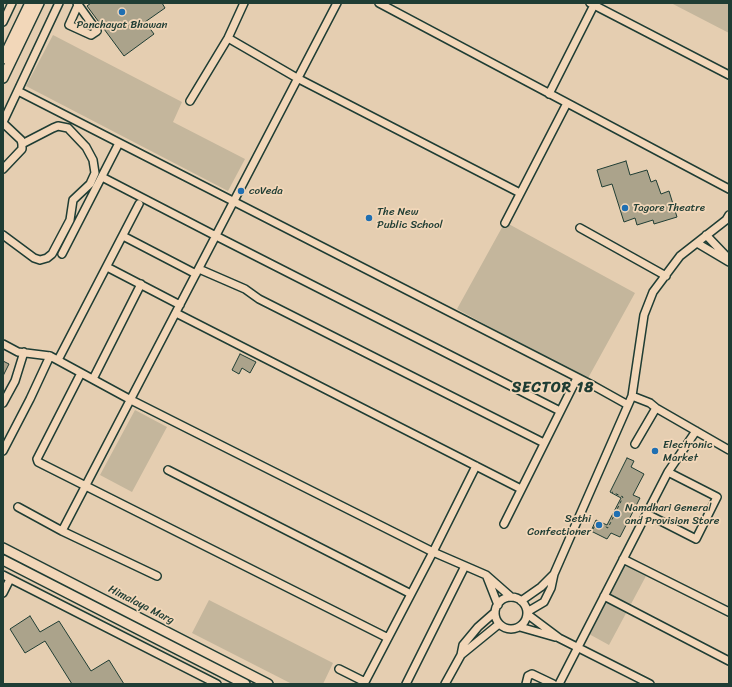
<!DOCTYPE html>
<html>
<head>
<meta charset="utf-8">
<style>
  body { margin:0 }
  #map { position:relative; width:732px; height:687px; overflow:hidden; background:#e5ceb1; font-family:Sriracha,sans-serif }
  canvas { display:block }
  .frame { position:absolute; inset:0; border:4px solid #1f3d34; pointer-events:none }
</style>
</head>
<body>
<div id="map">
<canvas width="732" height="687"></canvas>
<div class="frame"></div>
</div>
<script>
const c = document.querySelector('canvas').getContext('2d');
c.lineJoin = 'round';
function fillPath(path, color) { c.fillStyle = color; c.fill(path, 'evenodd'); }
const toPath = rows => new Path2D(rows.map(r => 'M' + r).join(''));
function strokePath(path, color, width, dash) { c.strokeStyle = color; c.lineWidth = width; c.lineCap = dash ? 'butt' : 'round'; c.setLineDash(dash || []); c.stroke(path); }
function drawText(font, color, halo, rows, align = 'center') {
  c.font = font + ' Sriracha,sans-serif'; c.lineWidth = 3.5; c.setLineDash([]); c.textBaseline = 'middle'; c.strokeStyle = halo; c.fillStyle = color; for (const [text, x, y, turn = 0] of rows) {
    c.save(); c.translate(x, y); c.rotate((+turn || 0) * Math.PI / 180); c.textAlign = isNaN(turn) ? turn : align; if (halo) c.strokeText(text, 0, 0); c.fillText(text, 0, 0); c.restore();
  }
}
fillPath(toPath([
  [671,3,729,3,729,33],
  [53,35,182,102,173,122,245,159,228,191,26,86],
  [505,222,635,293,587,380,457,309],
  [135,410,167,427,132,492,100,475],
  [625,565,646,576,609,645,589,634],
  [209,600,333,663,323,684,292,684,192,633]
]), '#c4b69c');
const building = toPath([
  [91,3,162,3,165,8,145,22,154,34,124,56,87,6,91,3],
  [626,161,630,175,647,170,651,182,656,180,661,194,669,191,677,217,654,224,653,220,637,225,635,218,624,222,612,184,602,187,597,170,626,161],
  [240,354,256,362,250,373,242,368,239,374,232,370,240,354],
  [3,361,9,364,3,376,3,361],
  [627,458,634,461,631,467,644,474,633,495,640,498,620,537,611,533,607,539,591,531,596,520,607,525,621,498,610,492,627,458],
  [30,616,40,632,59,621,91,671,109,660,124,684,72,684,45,641,25,653,10,629,30,616]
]);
fillPath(building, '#aba38b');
strokePath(building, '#1f3d34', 1);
const minor = toPath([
  [77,3,97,31,91,35,69,25,78,5],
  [379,3,729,189],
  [590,3,729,75],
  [3,22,12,3],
  [228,38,297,78,520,193],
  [18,91,594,386,628,405],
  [549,94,594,5],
  [190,101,228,38,244,3],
  [3,122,59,3],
  [3,123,21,140,22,144,22,149,3,169],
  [102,177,216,236,560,411],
  [505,223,567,103],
  [580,228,666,276],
  [3,235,34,258,40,260,47,258,52,254,70,220,73,200,90,184,95,173,93,160,86,147,68,128,58,126,53,128,22,144],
  [706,235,728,258],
  [123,236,196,274],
  [697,243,729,262],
  [62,254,119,143],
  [107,267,180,305],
  [199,269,245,289,259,299,544,443],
  [176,313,521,489],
  [3,344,18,352,50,356,131,400,433,552,486,575,511,597],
  [58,360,139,204],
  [81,373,37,459,38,462,388,638],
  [93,379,141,284],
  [632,396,650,403,656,408,729,450],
  [3,403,15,381,24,352],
  [635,444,656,408],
  [3,451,30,399,50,356],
  [168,470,411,594],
  [18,507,62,531,157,576],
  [647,514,696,539,717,497,668,472],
  [504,524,577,378],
  [62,531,337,3],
  [623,559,729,612],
  [3,575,217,684],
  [487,577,498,605],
  [3,593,10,579],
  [604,596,729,661],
  '495 613a16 16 0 1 1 32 0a16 16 0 1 1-32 0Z',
  [521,601,541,587,554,574],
  [527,612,544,602,551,588,554,574,632,396,644,315,653,292,680,256,726,220,729,215],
  [527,614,559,638,650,684],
  [520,627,555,637],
  [461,655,499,624],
  [339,669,365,682,433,552,476,466],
  [406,684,465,566],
  [445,684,461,655,463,645,478,627,495,612],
  [526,684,528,676,532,674,553,684],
  [559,684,668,472,696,431]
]);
const major = toPath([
  [3,59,30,3],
  [3,78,39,3],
  [3,548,268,684],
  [3,560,245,684]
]);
strokePath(minor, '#1f3d34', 10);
strokePath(major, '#1f3d34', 12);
strokePath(toPath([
  [593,529,597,522,608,528,623,497,612,492]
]), '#1f3d34', 1, [3, 3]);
strokePath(minor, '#f2d7b9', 7);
strokePath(major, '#f2d7b9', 9);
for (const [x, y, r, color] of [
  [122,12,4,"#1f6fb2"],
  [241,191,4,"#1f6fb2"],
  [625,208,4,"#1f6fb2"],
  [369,218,4,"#1f6fb2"],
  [655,451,4,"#1f6fb2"],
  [617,514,4,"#1f6fb2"],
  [599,525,4,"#1f6fb2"]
]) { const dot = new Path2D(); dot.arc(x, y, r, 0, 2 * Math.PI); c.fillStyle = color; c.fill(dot); strokePath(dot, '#f2d7b9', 1.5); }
drawText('11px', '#1f3d34', '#f2d7b9', [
  ["Panchayat Bhawan",122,25,"center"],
  ["coVeda",249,191],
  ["Tagore Theatre",633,208],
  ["The New",377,212],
  ["Public School",377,225],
  ["Electronic",663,445],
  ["Market",663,458],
  ["Namdhari General",625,508],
  ["and Provision Store",625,521],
  ["Sethi",591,519,"right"],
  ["Confectioner",591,532,"right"]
], 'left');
drawText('11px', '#1f3d34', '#f2d7b9', [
  ["Himalaya Marg",141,605,27]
]);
c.letterSpacing = '1px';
drawText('bold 15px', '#1f3d34', '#f2d7b9', [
  ["SECTOR 18",553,388]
]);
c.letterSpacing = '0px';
</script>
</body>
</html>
